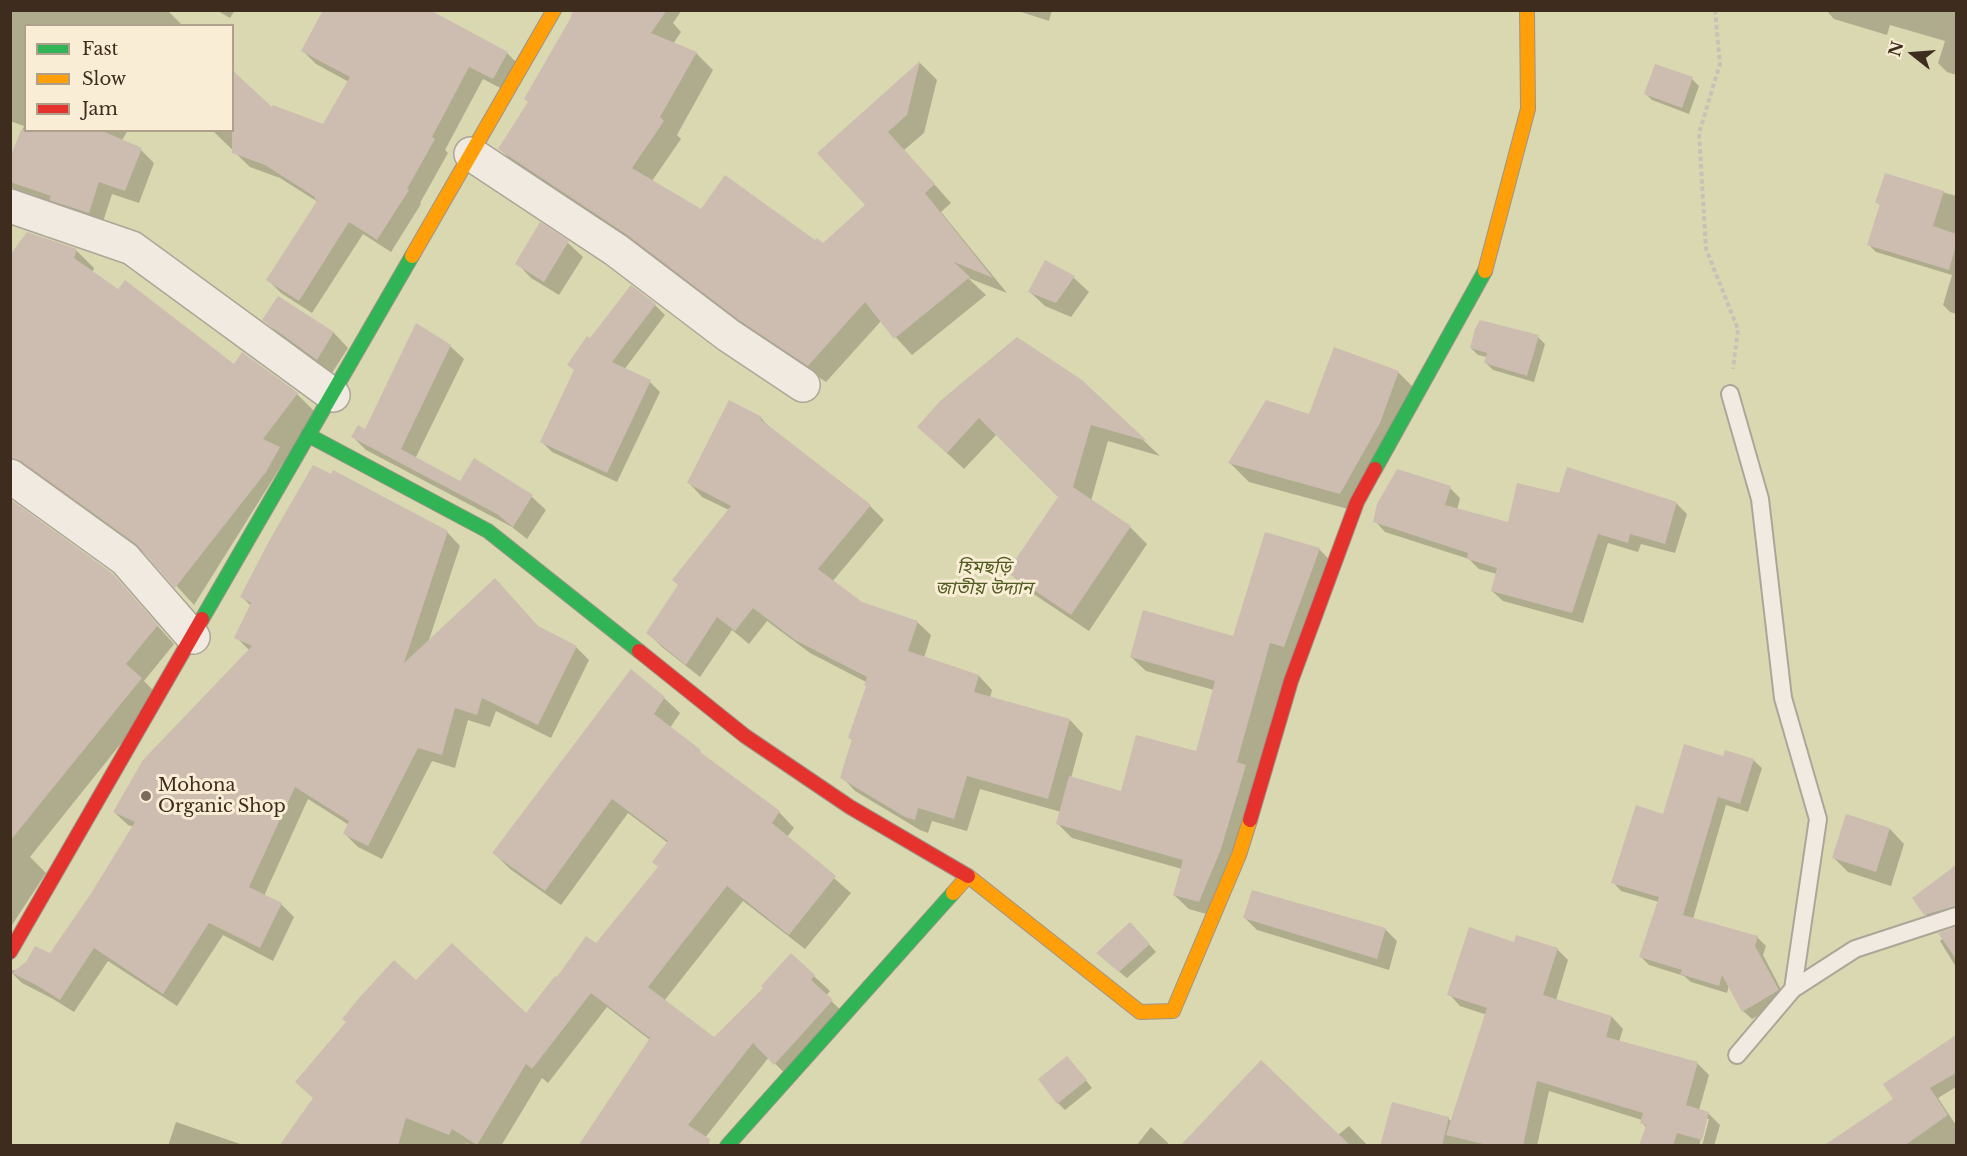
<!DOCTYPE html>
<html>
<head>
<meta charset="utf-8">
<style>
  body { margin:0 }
  #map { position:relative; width:1967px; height:1156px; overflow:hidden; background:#e8e0d0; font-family:"Libre Baskerville",serif }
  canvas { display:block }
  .frame { position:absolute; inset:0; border:12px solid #3e2c1e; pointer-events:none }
  .legend { position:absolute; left:24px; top:24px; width:210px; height:108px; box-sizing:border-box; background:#f9edd5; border:2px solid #aea08c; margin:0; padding:8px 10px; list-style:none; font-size:18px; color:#3e2c1e }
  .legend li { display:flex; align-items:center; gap:12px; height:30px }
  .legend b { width:30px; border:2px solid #aea08c }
  .north { position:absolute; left:1883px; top:24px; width:60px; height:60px; -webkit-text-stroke:4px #f9edd5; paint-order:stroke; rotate:287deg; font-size:16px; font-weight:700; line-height:24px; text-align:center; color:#3e2c1e }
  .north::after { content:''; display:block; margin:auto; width:21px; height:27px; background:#3e2c1e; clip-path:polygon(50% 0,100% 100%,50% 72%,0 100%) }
</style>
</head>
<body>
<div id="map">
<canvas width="1967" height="1156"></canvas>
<div class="frame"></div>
<ul class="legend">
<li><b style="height:8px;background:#30b455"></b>Fast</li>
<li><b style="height:8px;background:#ff9f0a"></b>Slow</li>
<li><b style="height:8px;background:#e5322d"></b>Jam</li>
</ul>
<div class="north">N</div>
</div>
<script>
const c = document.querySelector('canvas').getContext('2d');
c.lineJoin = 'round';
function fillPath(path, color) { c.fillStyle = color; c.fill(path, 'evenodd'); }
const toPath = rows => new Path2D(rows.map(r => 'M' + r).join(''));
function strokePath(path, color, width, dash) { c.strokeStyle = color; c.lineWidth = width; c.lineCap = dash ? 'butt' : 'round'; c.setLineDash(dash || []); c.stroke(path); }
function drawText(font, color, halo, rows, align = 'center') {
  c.font = font + ' "Libre Baskerville","Noto Sans Bengali",serif'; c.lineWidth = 6; c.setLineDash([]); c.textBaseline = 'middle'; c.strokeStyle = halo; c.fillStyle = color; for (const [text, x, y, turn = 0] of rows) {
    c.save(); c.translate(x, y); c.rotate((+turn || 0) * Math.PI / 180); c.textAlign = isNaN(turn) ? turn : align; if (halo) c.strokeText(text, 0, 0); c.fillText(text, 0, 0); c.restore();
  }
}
fillPath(toPath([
  [11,11,1956,11,1956,1145,11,1145],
  [26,26,232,26,232,130,26,130]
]), '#dad8b1');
fillPath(toPath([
  [10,10,167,10,183,26,26,26,26,130,128,130,121,142,141,150,154,163,139,203,112,194,102,225,17,192,10,185,10,162,24,126,10,121],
  [216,10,235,10,230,18],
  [592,10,682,10,673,23,681,32,673,44,696,53,713,70,677,135,681,139,652,181,701,211,823,245,867,205,819,153,920,63,937,80,924,133,904,150,951,203,941,212,1007,293,968,278,986,295,912,355,881,321,826,382,758,337,646,252,517,166,500,149],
  [1015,10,1052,10,1049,21],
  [1826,10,1956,10,1956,75,1947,72,1938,63,1945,41,1890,25,1887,35,1834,19],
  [303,51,507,53,520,66,506,91,483,79,445,150,448,153,420,203,421,204,391,252,363,234,312,313,281,293,268,280,318,202,280,178,250,167,212,130,232,130,272,110,323,126,349,82,316,64],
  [1692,79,1699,86,1689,114,1652,100,1645,93],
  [1886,175,1956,196,1956,314,1950,312,1943,305,1952,275,1876,252,1869,245,1881,206,1877,202],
  [541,225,568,243,583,257,559,295,531,278,517,263],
  [76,250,94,268,92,273,235,366,243,354,297,394,315,412,194,605,150,557,40,478,10,487,10,257],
  [1046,262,1074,278,1089,292,1071,317,1045,306,1030,292],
  [278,298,334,333,348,348,332,373,279,334,264,320],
  [655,305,665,315,624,370,650,382,660,392,617,482,552,452,542,442,591,340],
  [417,325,450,346,464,359,415,459,461,483,475,460,532,497,546,510,527,539,512,527,366,450,353,437,365,431],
  [1538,337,1545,344,1534,382,1493,370,1486,363,1487,357,1478,355,1471,348],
  [1398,372,1417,391,1359,512,1249,482,1230,463,1309,416],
  [1081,381,1160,456,1108,441,1091,501,1130,527,1147,544,1089,631,1026,589,1009,572,1060,497,997,434,964,469,919,427],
  [729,402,761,418,774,432,870,506,884,520,832,582,861,603,917,622,931,635,924,658,979,676,992,690,990,698,1070,720,1083,734,1071,778,1122,792,1197,752,1214,690,1146,671,1131,657,1234,638,1319,549,1333,563,1213,916,1189,909,1174,895,1182,869,1072,838,1058,824,1061,812,980,789,967,831,932,821,928,833,920,830,855,791,842,777,853,741,850,738,867,686,866,682,810,653,767,621,749,644,732,630,700,677,662,647,648,633,729,510,702,497,689,483],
  [1568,469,1677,504,1687,514,1675,553,1641,544,1638,552,1608,543,1583,623,1503,601,1492,591,1497,574,1479,569,1469,559,1385,532,1375,521,1450,488,1460,498,1457,510,1509,524,1561,495],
  [447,532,460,546,428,643,539,629,576,647,589,660,551,738,496,711,490,727,468,720,455,768,432,761,382,859,358,847,344,833,349,825,308,799,264,896,281,904,294,917,273,961,223,935,177,1006,108,961,74,1012,53,999,22,983,10,971,21,969,50,955,91,895,134,827,128,825,114,812,250,651,236,637,251,606,242,597],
  [111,574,174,644,144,681,159,696,30,857,46,873,10,928,10,636],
  [664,698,680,713,670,728,710,762,779,812,794,828,787,837,851,893,805,949,743,901,664,1001,714,1039,765,988,791,955,830,991,826,996,847,1016,790,1079,769,1057,704,1139,711,1146,580,1146,650,1040,607,1007,548,1083,542,1078,501,1146,470,1146,467,1143,466,1146,281,1146,416,982,526,1015,557,979,596,945,660,868,668,843,628,813,561,905,510,869,494,853],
  [1724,758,1753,760,1762,768,1748,812,1726,805,1693,919,1757,937,1766,946,1763,955,1786,999,1752,1019,1743,1011,1729,985,1727,993,1691,982,1684,976,1649,965,1641,957,1659,902,1621,891,1613,882,1664,816],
  [1890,829,1904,844,1891,886,1848,872,1834,858],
  [1956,877,1956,915,1934,923,1926,914,1951,881],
  [1253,891,1386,930,1397,941,1389,970,1257,930,1245,918],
  [1956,928,1956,967,1940,941,1943,938,1940,934],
  [1137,931,1156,952,1127,978,1105,960],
  [1515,944,1557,949,1568,960,1556,1000,1612,1017,1623,1029,1619,1042,1697,1063,1709,1075,1699,1110,1708,1113,1720,1125,1714,1146,1702,1146,1709,1119,1706,1119,1699,1146,1688,1144,1688,1146,1641,1146,1647,1128,1642,1123,1642,1120,1549,1091,1537,1146,1396,1146,1448,1118,1452,1122,1487,1015,1460,1006,1449,994],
  [1953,1054,1956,1060,1956,1087,1938,1098,1956,1125,1956,1146,1853,1146,1895,1099],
  [1074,1065,1092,1088,1065,1110,1058,1103],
  [176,1122,246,1146,168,1146],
  [1349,1126,1368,1146,1182,1146,1338,1135],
  [1151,1127,1167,1142,1170,1146,1136,1146]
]), '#0003');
fillPath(toPath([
  [323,10,430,10,508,52,493,79,469,67,432,137,435,139,407,189,409,190,377,240,349,222,299,301,266,280,317,201,314,198,315,197,265,165,232,153,232,70,272,107,273,105,323,124,350,77,301,51],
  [573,10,667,10,651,33,697,52,660,117,664,121,632,168,701,209,725,175,815,240,817,238,823,243,865,205,817,153,920,61,907,115,888,132,935,184,925,193,993,278,954,262,970,277,894,339,865,302,808,366,739,320,626,234,498,149,528,102,524,99,570,19],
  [1655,64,1693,77,1682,108,1644,94],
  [21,130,100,130,142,148,125,191,99,182,89,213,49,200,51,196,10,182,10,158],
  [1885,173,1944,191,1933,226,1956,234,1956,245,1949,270,1867,245,1880,204,1875,203],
  [540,222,569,241,544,282,515,264],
  [27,232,77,249,74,258,118,289,125,280,234,364,242,352,298,393,263,439,280,447,266,472,175,588,136,544,21,461,10,458,10,255],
  [1045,260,1075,276,1056,303,1028,292],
  [631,285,656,304,612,362,651,380,607,473,540,442,574,370,567,365,587,336,590,338],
  [278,296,334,332,317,360,262,320],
  [1480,320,1539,335,1527,376,1484,363,1487,353,1470,348,1475,329],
  [416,323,451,345,401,449,460,481,474,458,533,495,513,527,497,514,351,437,358,425,365,429],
  [1017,337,1082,380,1147,441,1091,425,1073,487,1131,526,1071,615,1007,572,1058,497,979,418,947,453,917,427,940,401],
  [1334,347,1399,371,1380,423,1340,494,1228,463,1266,400,1309,414],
  [729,400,762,417,760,419,871,505,818,569,862,602,918,621,908,651,979,675,974,692,1070,719,1048,799,967,776,954,819,918,808,915,820,905,817,840,778,852,739,848,738,866,686,864,685,867,677,795,640,753,608,735,631,717,617,686,665,646,633,678,585,672,580,731,506,687,483],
  [313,465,331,474,333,470,448,531,404,663,495,578,538,626,577,646,538,725,482,698,477,715,455,708,442,755,418,748,368,846,343,834,349,821,295,787,249,887,282,903,260,948,209,923,163,994,94,948,60,1000,38,986,12,973,26,962,35,946,50,953,90,895,135,822,113,812,143,760,252,646,234,638,251,603,240,597,268,543],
  [1567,467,1677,502,1665,544,1630,534,1628,543,1598,534,1572,613,1491,591,1497,568,1467,559,1468,553,1373,522,1377,504,1397,469,1451,486,1445,505,1508,522,1517,483,1559,493],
  [10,499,112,573,158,625,126,664,142,678,10,841],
  [1265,532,1320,548,1284,647,1270,643,1237,762,1246,765,1221,849,1199,902,1173,895,1183,860,1056,824,1069,776,1121,791,1136,735,1196,751,1215,681,1130,657,1143,610,1233,636],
  [631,669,665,697,654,714,701,750,700,752,780,811,772,823,836,876,789,935,727,886,648,987,714,1037,763,988,761,986,791,953,815,975,811,980,833,1000,774,1065,753,1043,688,1125,710,1139,709,1146,578,1146,650,1038,591,993,532,1069,526,1064,477,1145,452,1129,449,1135,406,1118,398,1146,279,1146,313,1098,295,1082,346,1022,342,1019,359,998,394,960,416,980,452,943,526,1013,555,976,557,977,586,936,596,943,658,867,652,862,668,841,612,799,545,891,492,853],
  [1684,744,1723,756,1725,750,1754,759,1740,804,1718,797,1683,915,1758,936,1755,946,1779,990,1742,1012,1722,975,1719,986,1680,974,1682,970,1639,957,1659,897,1611,883,1636,805,1663,814],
  [1846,814,1890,828,1876,872,1832,858],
  [1956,865,1956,906,1924,915,1912,898],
  [1252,890,1386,928,1377,959,1243,918],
  [1130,922,1150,944,1119,972,1096,953],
  [1469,927,1514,942,1516,935,1558,948,1543,995,1612,1016,1606,1037,1698,1062,1686,1105,1709,1112,1702,1140,1677,1133,1673,1146,1639,1146,1646,1125,1640,1123,1643,1113,1537,1081,1523,1146,1491,1146,1446,1135,1487,1008,1447,995],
  [1956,927,1956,959,1938,933],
  [1956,1035,1956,1073,1930,1088,1948,1115,1904,1146,1823,1146,1893,1099,1883,1084],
  [1067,1056,1087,1080,1057,1104,1038,1079],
  [1261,1060,1351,1146,1180,1146],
  [1392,1102,1449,1117,1442,1146,1380,1146]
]), '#ccbdb0');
const lane = toPath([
  [1730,394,1760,499,1783,698,1818,819,1793,989],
  [1737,1055,1793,989,1855,949,1956,916]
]);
const street = toPath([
  [471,154,616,250,728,335,803,385],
  [10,206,132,248,333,395],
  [10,476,125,559,193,637]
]);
const fast = toPath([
  [308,435,488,531,639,651],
  [1375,469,1485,271],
  [202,619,412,256],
  [727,1146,953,893]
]);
const slow = toPath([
  [412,256,554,10],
  [1485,271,1528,109,1527,10],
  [953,893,968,876,1140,1012,1173,1011,1239,855,1250,820]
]);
const jam = toPath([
  [639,651,745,736,850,807,968,876],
  [1250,820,1291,681,1357,502,1375,469],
  [10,952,202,619]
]);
strokePath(lane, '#ada598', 20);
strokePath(street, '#ada598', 36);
strokePath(fast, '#9d9488', 16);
strokePath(slow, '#9d9488', 16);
strokePath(jam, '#9d9488', 16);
strokePath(toPath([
  [1715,10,1720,64,1699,133,1706,249,1738,329,1733,369]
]), '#c8c1b8', 4, [4.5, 3]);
strokePath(lane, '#f0eae1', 16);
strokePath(street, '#f0eae1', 33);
strokePath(fast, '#30b455', 14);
strokePath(slow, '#ff9f0a', 14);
strokePath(jam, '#e5322d', 14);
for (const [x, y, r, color] of [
  [146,796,6,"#7a6b5c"]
]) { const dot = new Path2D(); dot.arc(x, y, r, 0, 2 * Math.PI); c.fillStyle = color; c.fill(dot); strokePath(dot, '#f9edd5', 2); }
drawText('italic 18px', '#515c23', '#f9edd5', [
  ["হিমছড়ি",984,568],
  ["জাতীয় উদ্যান",984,589]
]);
drawText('18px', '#3e2c1e', '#f9edd5', [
  ["Mohona",158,786],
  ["Organic Shop",158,807]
], 'left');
</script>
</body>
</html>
